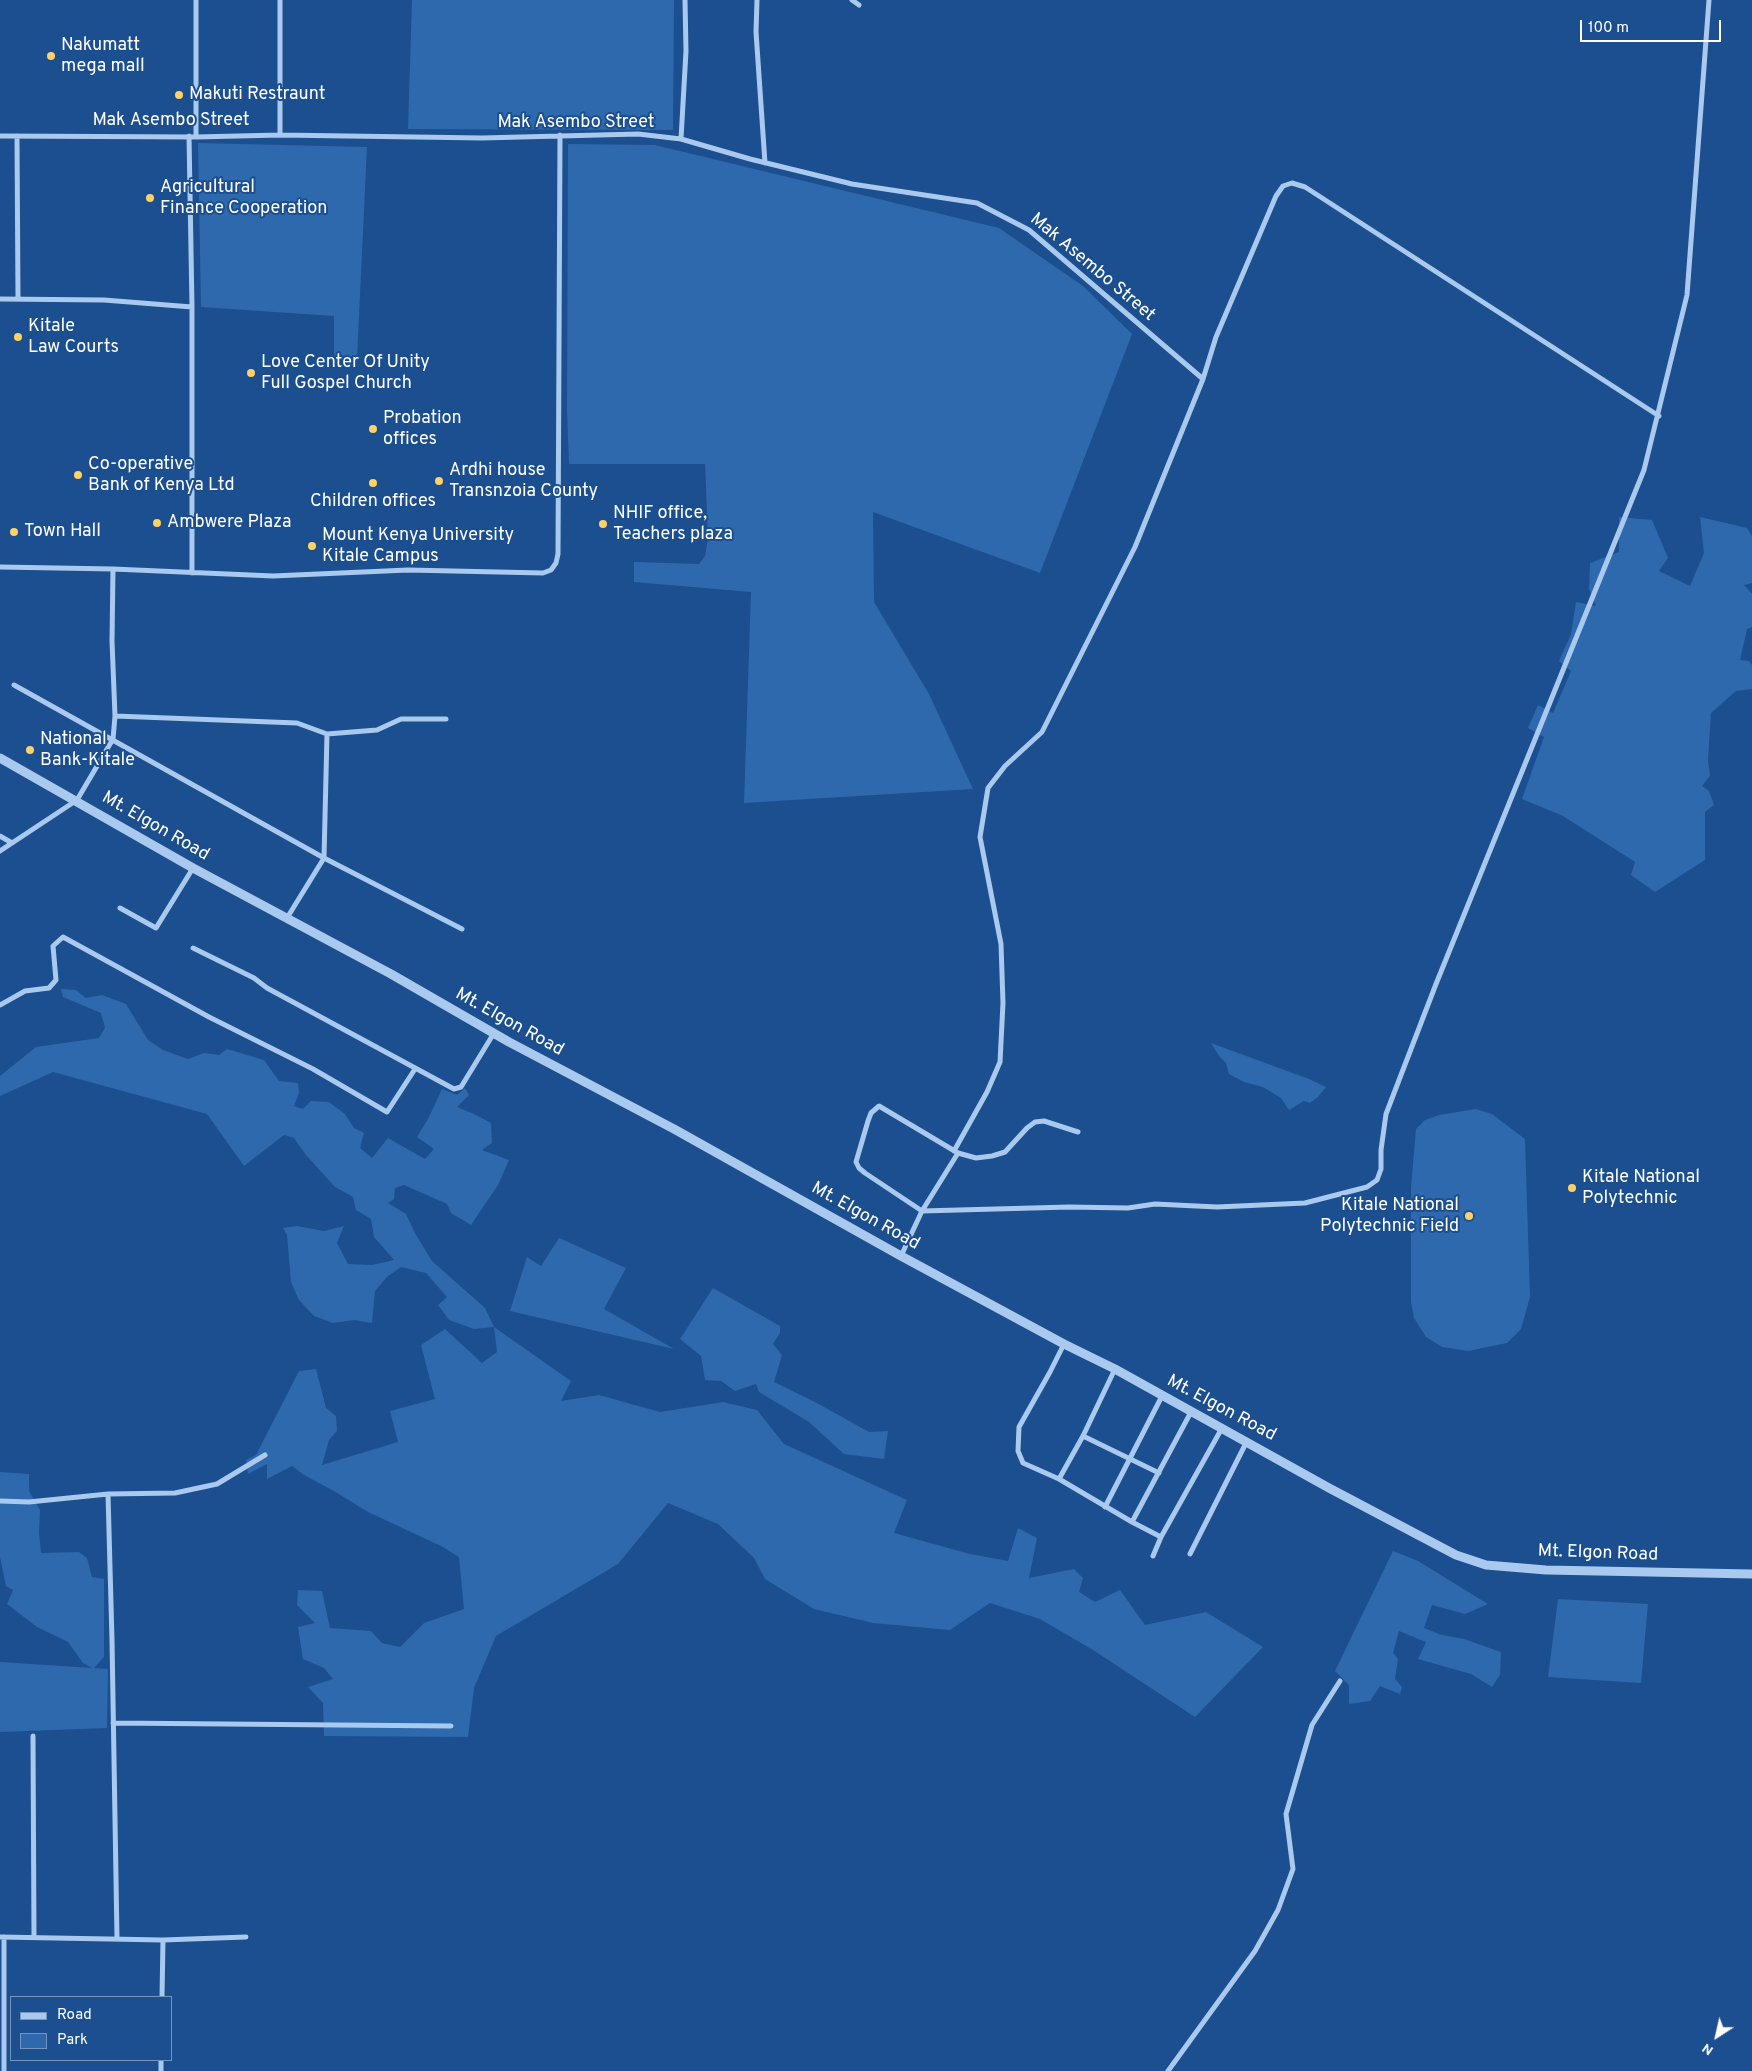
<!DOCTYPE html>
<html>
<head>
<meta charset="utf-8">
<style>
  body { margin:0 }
  #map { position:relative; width:1752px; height:2071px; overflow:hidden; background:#1b4f8f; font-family:Overpass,sans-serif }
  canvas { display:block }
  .legend { position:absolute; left:10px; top:1996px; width:162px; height:65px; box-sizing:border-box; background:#1b4f8f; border:1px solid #7695bc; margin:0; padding:6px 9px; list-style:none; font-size:15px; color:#fff }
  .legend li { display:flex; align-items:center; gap:10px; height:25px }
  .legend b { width:25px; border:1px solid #7695bc }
  .north { position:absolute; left:1692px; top:2011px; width:50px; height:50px; -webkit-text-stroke:4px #1b4f8f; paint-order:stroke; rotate:215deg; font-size:14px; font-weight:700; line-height:20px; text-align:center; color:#fff }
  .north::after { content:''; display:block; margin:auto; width:18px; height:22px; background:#fff; clip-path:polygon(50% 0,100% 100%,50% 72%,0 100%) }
  .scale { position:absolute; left:1580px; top:20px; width:141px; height:22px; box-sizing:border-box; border:2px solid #fff; border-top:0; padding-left:6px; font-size:15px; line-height:18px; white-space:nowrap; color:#fff; -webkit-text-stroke:4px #1b4f8f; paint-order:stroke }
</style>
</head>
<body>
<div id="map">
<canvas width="1752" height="2071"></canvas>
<ul class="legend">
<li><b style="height:6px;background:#a9c9ee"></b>Road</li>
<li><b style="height:14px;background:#2e69ad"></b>Park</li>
</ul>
<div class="north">N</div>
<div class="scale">100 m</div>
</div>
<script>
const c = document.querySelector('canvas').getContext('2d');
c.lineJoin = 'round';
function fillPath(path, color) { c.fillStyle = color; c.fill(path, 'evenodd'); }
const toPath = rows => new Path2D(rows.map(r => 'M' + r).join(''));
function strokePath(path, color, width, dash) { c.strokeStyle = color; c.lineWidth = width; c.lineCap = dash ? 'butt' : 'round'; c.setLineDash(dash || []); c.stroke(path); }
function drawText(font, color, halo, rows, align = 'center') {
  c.font = font + ' Overpass,sans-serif'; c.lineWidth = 4; c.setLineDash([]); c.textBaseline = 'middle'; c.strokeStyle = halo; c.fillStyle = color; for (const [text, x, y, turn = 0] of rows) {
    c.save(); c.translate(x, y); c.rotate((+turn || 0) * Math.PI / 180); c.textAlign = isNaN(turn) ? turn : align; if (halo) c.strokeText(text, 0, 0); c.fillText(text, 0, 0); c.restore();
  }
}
fillPath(toPath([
  [412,0,674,0,673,130,408,129],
  [198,143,367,147,357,359,334,359,334,316,201,307],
  [568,144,655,145,999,228,1083,286,1132,334,1040,573,873,512,874,602,929,694,973,789,744,803,751,592,634,582,634,562,699,564,705,556,708,538,705,464,569,464,567,411],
  [1619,517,1652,520,1668,558,1659,571,1690,586,1704,553,1700,517,1747,528,1752,536,1752,583,1744,585,1752,594,1752,627,1747,629,1740,660,1749,661,1752,665,1752,689,1736,691,1711,713,1708,760,1710,776,1702,786,1709,791,1714,805,1705,812,1705,860,1655,892,1631,875,1635,862,1563,816,1522,799,1544,737,1528,728,1538,705,1553,713,1571,671,1559,661,1571,634,1576,602,1596,606,1589,589,1590,563,1619,552],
  [61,989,76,990,86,998,102,995,126,1004,148,1040,163,1050,188,1059,204,1053,219,1055,227,1049,264,1060,279,1081,298,1083,299,1093,294,1106,303,1109,311,1101,329,1102,345,1114,354,1128,364,1133,360,1148,372,1158,388,1138,425,1159,434,1149,417,1137,429,1117,442,1089,457,1095,465,1088,469,1095,457,1107,474,1114,491,1123,492,1143,482,1150,509,1160,498,1185,471,1225,451,1213,447,1204,404,1185,395,1188,394,1199,388,1203,406,1214,416,1235,432,1261,485,1308,494,1327,571,1381,561,1401,599,1395,660,1412,723,1402,757,1410,784,1444,907,1500,894,1533,970,1554,1008,1561,1018,1528,1037,1538,1029,1578,1074,1569,1083,1578,1079,1592,1095,1602,1120,1590,1145,1625,1206,1612,1263,1647,1195,1717,1093,1650,1040,1619,990,1603,950,1630,873,1623,814,1609,765,1579,754,1558,718,1524,668,1503,618,1564,496,1636,474,1688,468,1737,324,1736,323,1703,308,1687,333,1679,324,1668,303,1659,298,1627,315,1623,297,1605,298,1590,322,1591,330,1628,371,1631,382,1643,400,1647,424,1623,464,1609,459,1557,441,1546,368,1512,334,1491,304,1475,292,1466,267,1479,267,1464,248,1474,246,1460,256,1455,299,1371,316,1369,326,1408,336,1416,337,1431,329,1440,322,1465,398,1442,390,1411,435,1399,421,1345,445,1329,482,1363,497,1352,494,1327,474,1329,449,1320,438,1305,447,1297,426,1273,401,1267,387,1277,375,1291,372,1323,354,1320,333,1323,314,1316,299,1300,291,1282,287,1235,283,1228,297,1226,324,1231,344,1226,337,1243,348,1264,372,1265,394,1260,374,1237,371,1219,356,1210,353,1197,335,1187,306,1155,294,1138,284,1135,244,1166,207,1114,53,1072,0,1096,0,1076,36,1047,99,1038,105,1028,101,1013,63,997],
  [1211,1043,1309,1079,1326,1087,1318,1097,1310,1103,1304,1101,1289,1110,1281,1098,1263,1087,1244,1082,1229,1074,1226,1063,1219,1056],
  [1476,1109,1492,1114,1525,1139,1530,1297,1521,1329,1507,1343,1468,1351,1442,1347,1426,1337,1414,1318,1411,1302,1411,1187,1416,1129,1425,1120,1439,1115],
  [559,1238,626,1268,604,1309,674,1349,510,1311,527,1257,541,1266],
  [713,1288,780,1326,780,1333,773,1344,782,1355,774,1382,815,1402,869,1432,888,1431,884,1459,844,1454,809,1422,759,1392,756,1384,735,1391,721,1381,705,1380,701,1356,680,1339],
  [0,1472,29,1474,29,1491,40,1510,39,1532,41,1553,79,1552,87,1558,92,1577,104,1579,104,1657,94,1668,108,1669,107,1728,0,1732,0,1662,92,1668,83,1663,68,1642,37,1627,7,1604,13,1590,6,1586,0,1557],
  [1393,1551,1418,1561,1488,1604,1465,1614,1432,1605,1424,1628,1442,1635,1464,1639,1501,1652,1500,1675,1492,1687,1471,1674,1418,1659,1426,1642,1399,1631,1393,1653,1398,1659,1395,1679,1402,1687,1400,1694,1380,1686,1370,1701,1349,1704,1349,1685,1335,1671],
  [1558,1599,1648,1604,1641,1683,1548,1677]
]), '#2e69ad');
strokePath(toPath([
  [757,0,756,32,765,163],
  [852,0,859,5],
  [280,135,280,0],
  [0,136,196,137,280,135,482,138,638,134,681,139,750,159,852,184,977,203,1029,230,1203,379],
  [17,136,18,299],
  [189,136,192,307,192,573],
  [196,137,196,0],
  [681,139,686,51,685,0],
  [0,299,104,300,192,307],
  [0,567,113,569,273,576,408,570,543,573,551,570,556,563,558,554,560,135],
  [14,685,324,858,287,918],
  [115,716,297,723,327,734,324,858,462,929],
  [327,734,377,730,401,719,446,719],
  [0,836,12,843],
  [0,851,77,800,113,739,115,716,112,641,113,569],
  [120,908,156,928,193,868],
  [193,948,254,978,267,988,454,1089,461,1087,494,1033],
  [0,1005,25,991,49,988,56,980,53,946,63,937,209,1017,313,1069,387,1112,415,1069],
  [954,1151,987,1092,1000,1062,1003,1003,1001,944,980,837,988,788,1005,766,1042,732,1135,547,1203,379,1216,337,1276,196,1283,186,1292,183,1305,187,1659,416],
  [958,1153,879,1106,871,1113,868,1121,856,1162,859,1168,865,1173,922,1211,1069,1207,1128,1208,1155,1204,1217,1207,1305,1203,1367,1187,1377,1180,1381,1169,1381,1150,1386,1114,1436,984,1644,470,1687,295,1709,0],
  [901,1256,922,1211,958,1153,976,1158,992,1156,1005,1152,1027,1128,1035,1122,1044,1121,1078,1132],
  [1064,1344,1050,1372,1019,1427,1018,1451,1023,1463,1059,1479,1132,1522,1191,1412],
  [1083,1436,1159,1473],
  [1059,1479,1083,1436,1115,1369],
  [108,1494,175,1493,217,1484,265,1455],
  [0,1501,29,1502,108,1494,112,1640,117,1938],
  [1105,1507,1162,1396],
  [1132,1522,1161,1537],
  [1190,1554,1247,1441],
  [1153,1556,1161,1537,1222,1428],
  [113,1723,451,1726],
  [33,1736,34,1937],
  [0,1937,163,1940,246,1937],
  [162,1997,163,1940],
  [4,2071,4,1937],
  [161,2071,161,2060],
  [1168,2071,1255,1951,1278,1910,1293,1869,1286,1814,1312,1725,1340,1681]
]), '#a9c9ee', 5);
strokePath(toPath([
  [0,758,193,868,391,974,509,1042,674,1129,901,1256,1064,1344,1115,1369,1329,1488,1456,1555,1486,1565,1546,1570,1752,1574]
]), '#a9c9ee', 9);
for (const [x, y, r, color] of [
  [51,56,5,"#ffd166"],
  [179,95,5,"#ffd166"],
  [150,198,5,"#ffd166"],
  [18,337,5,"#ffd166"],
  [251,373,5,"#ffd166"],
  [373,429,5,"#ffd166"],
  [78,475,5,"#ffd166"],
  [439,481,5,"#ffd166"],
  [373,483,5,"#ffd166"],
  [157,523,5,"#ffd166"],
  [603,524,5,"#ffd166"],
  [14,532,5,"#ffd166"],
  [312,546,5,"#ffd166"],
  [30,750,5,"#ffd166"],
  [1572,1188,5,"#ffd166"],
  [1469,1216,5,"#ffd166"]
]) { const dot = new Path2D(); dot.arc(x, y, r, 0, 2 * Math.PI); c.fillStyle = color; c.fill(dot); strokePath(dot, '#1b4f8f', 2); }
drawText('18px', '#fff', '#1b4f8f', [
  ["Nakumatt",61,46],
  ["mega mall",61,67],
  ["Makuti Restraunt",189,95],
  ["Agricultural",160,188],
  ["Finance Cooperation",160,209],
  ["Kitale",28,327],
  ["Law Courts",28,348],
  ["Love Center Of Unity",261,363],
  ["Full Gospel Church",261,384],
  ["Probation",383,419],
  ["offices",383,440],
  ["Co-operative",88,465],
  ["Bank of Kenya Ltd",88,486],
  ["Ardhi house",449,471],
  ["Transnzoia County",449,492],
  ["Children offices",373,502,"center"],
  ["NHIF office,",613,514],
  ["Teachers plaza",613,535],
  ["Ambwere Plaza",167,523],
  ["Town Hall",24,532],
  ["Mount Kenya University",322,536],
  ["Kitale Campus",322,557],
  ["National",40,740],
  ["Bank-Kitale",40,761],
  ["Kitale National",1582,1178],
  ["Polytechnic",1582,1199],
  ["Kitale National",1459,1206,"right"],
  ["Polytechnic Field",1459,1227,"right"]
], 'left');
drawText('18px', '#fff', '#1b4f8f', [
  ["Mak Asembo Street",171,121],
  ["Mak Asembo Street",576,123],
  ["Mak Asembo Street",1092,268,40],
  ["Mt. Elgon Road",155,827,30],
  ["Mt. Elgon Road",509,1023,29],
  ["Mt. Elgon Road",865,1217,29],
  ["Mt. Elgon Road",1221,1409,28],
  ["Mt. Elgon Road",1598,1554,2]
]);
</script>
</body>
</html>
